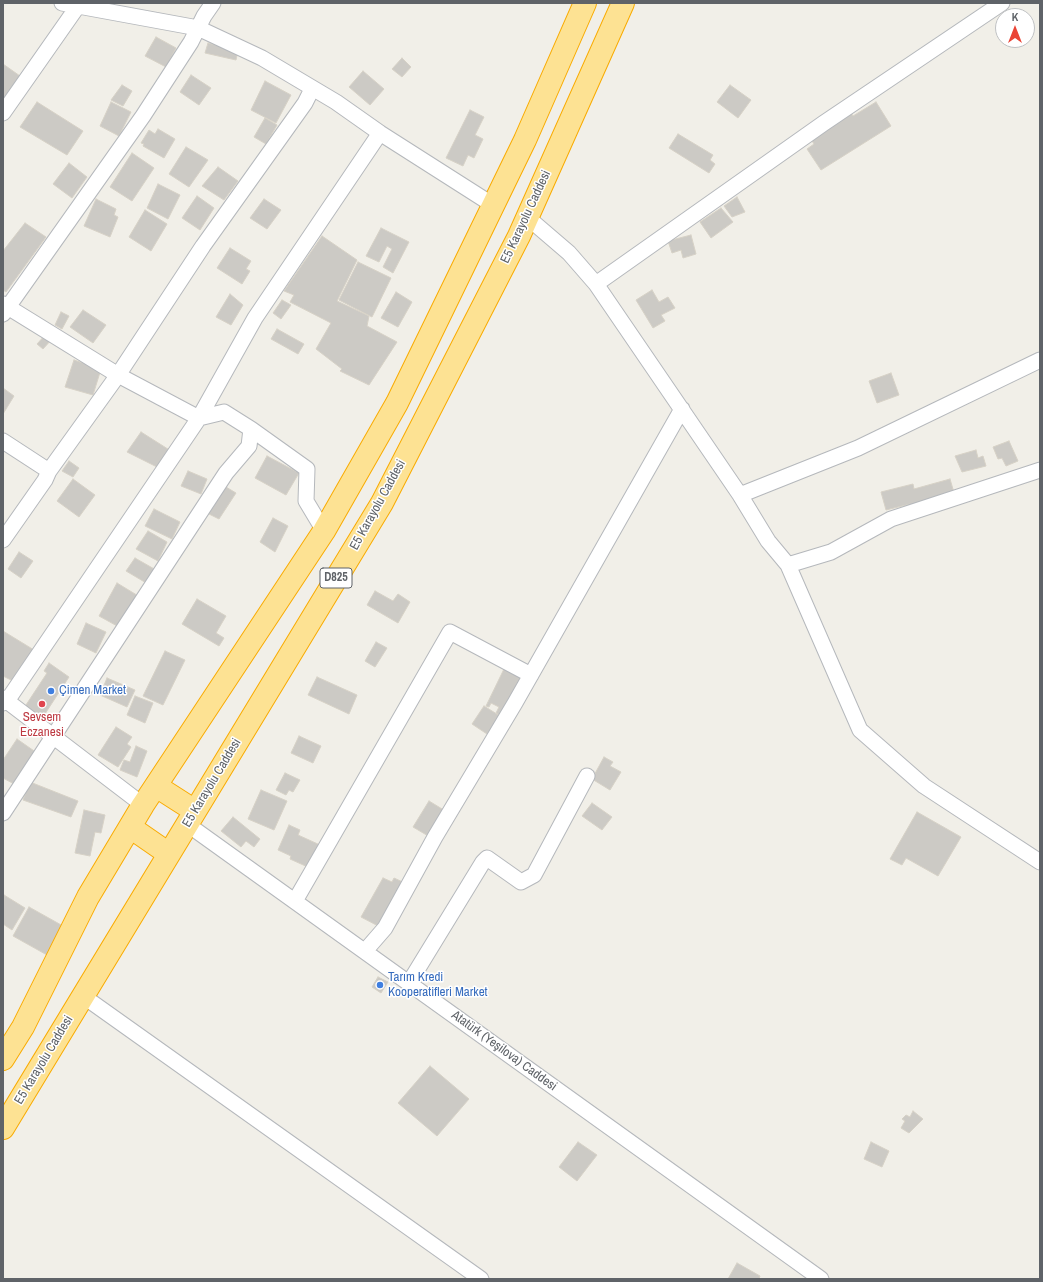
<!DOCTYPE html>
<html>
<head>
<meta charset="utf-8">
<style>
  body { margin:0 }
  #map { position:relative; width:1043px; height:1282px; overflow:hidden; background:#f1efe8; font-family:"Archivo Narrow",sans-serif }
  canvas { display:block }
  .frame { position:absolute; inset:0; border:4px solid #5f6368; pointer-events:none }
  .north { position:absolute; left:995px; top:8px; width:40px; height:40px; box-sizing:border-box; background:#fff; border:1px solid #bfc1c3; border-radius:50%; rotate:0deg; font-size:11px; font-weight:700; line-height:16px; text-align:center; color:#5f6368 }
  .north::after { content:''; display:block; margin:auto; width:14px; height:18px; background:#ea4335; clip-path:polygon(50% 0,100% 100%,50% 72%,0 100%) }
</style>
</head>
<body>
<div id="map">
<canvas width="1043" height="1282"></canvas>
<div class="frame"></div>
<div class="north">K</div>
</div>
<script>
const c = document.querySelector('canvas').getContext('2d');
c.lineJoin = 'round';
function fillPath(path, color) { c.fillStyle = color; c.fill(path, 'evenodd'); }
const toPath = rows => new Path2D(rows.map(r => 'M' + r).join(''));
function strokePath(path, color, width, dash) { c.strokeStyle = color; c.lineWidth = width; c.lineCap = dash ? 'butt' : 'round'; c.setLineDash(dash || []); c.stroke(path); }
function drawText(font, color, halo, rows, align = 'center') {
  c.font = font + ' "Archivo Narrow",sans-serif'; c.lineWidth = 3; c.setLineDash([]); c.textBaseline = 'middle'; c.strokeStyle = halo; c.fillStyle = color; for (const [text, x, y, turn = 0] of rows) {
    c.save(); c.translate(x, y); c.rotate((+turn || 0) * Math.PI / 180); c.textAlign = isNaN(turn) ? turn : align; if (halo) c.strokeText(text, 0, 0); c.fillText(text, 0, 0); c.restore();
  }
}
const building = toPath([
  [156,37,176,48,166,67,145,56,156,37],
  [208,43,238,51,236,60,205,53,208,43],
  [402,58,411,67,402,77,392,69,402,58],
  [3,64,20,76,3,101,3,64],
  [363,71,384,89,370,105,349,87,363,71],
  [191,75,211,88,199,105,180,92,191,75],
  [265,81,291,95,276,123,251,110,265,81],
  [122,85,132,91,123,106,111,100,122,85],
  [730,85,751,100,738,118,717,102,730,85],
  [37,102,83,131,67,155,20,127,37,102],
  [111,102,131,112,119,136,100,126,111,102],
  [876,102,891,126,821,170,807,149,814,144,809,136,850,111,853,116,876,102],
  [470,110,484,117,475,135,483,139,474,158,468,155,463,166,446,158,470,110],
  [265,118,277,125,266,144,254,137,265,118],
  [158,129,175,139,164,158,143,146,144,144,141,143,149,130,155,134,158,129],
  [678,134,713,155,710,160,715,164,709,173,669,148,678,134],
  [186,147,208,160,189,187,169,174,186,147],
  [132,153,154,168,132,201,110,187,132,153],
  [69,163,87,177,72,198,53,184,69,163],
  [218,167,238,181,224,200,202,186,218,167],
  [158,184,180,195,168,219,147,208,158,184],
  [197,196,214,208,200,230,182,218,197,196],
  [737,197,745,212,732,217,724,206,737,197],
  [96,199,116,209,114,215,118,217,110,237,84,226,96,199],
  [264,199,281,210,267,229,250,218,264,199],
  [721,208,733,222,711,238,700,222,721,208],
  [145,210,167,224,151,251,129,237,145,210],
  [25,223,46,237,6,292,3,290,3,251,25,223],
  [381,228,409,242,393,273,383,267,392,249,387,246,379,262,366,256,381,228],
  [691,235,696,254,683,258,681,250,672,253,668,241,691,235],
  [322,236,357,260,337,301,369,316,367,326,397,342,369,385,340,371,342,369,316,349,331,323,290,302,294,295,284,291,322,236],
  [230,248,251,261,246,269,250,271,242,284,217,268,230,248],
  [358,262,391,278,372,317,339,300,358,262],
  [652,290,659,302,668,297,675,308,661,315,665,321,653,328,636,300,652,290],
  [396,292,412,302,398,327,381,318,396,292],
  [230,294,243,305,231,325,216,317,230,294],
  [282,300,291,305,281,319,273,313,282,300],
  [83,310,106,325,93,343,70,327,83,310],
  [61,312,69,316,62,329,55,325,61,312],
  [277,329,304,344,298,354,271,339,277,329],
  [46,334,52,339,43,349,37,344,46,334],
  [74,360,101,369,93,395,65,387,74,360],
  [891,373,899,395,877,403,869,381,891,373],
  [3,388,14,396,3,414,3,388],
  [141,432,171,451,161,469,127,452,141,432],
  [1009,441,1018,461,1006,466,1002,458,998,459,993,447,1009,441],
  [976,450,978,458,983,456,986,466,962,472,955,456,976,450],
  [267,456,299,473,286,495,255,478,267,456],
  [69,461,79,468,73,477,62,471,69,461],
  [188,471,207,479,201,494,181,486,188,471],
  [73,479,95,495,79,517,57,501,73,479],
  [950,479,955,496,912,508,910,504,886,510,881,492,913,484,914,489,950,479],
  [226,487,236,493,219,519,209,514,226,487],
  [154,509,180,522,172,539,145,526,154,509],
  [273,518,288,526,275,552,260,542,273,518],
  [148,531,167,542,158,561,136,549,148,531],
  [19,552,33,561,21,578,8,569,19,552],
  [135,558,156,570,148,584,126,571,135,558],
  [117,583,140,597,119,627,99,616,117,583],
  [375,591,393,601,398,594,410,602,398,623,367,605,375,591],
  [197,599,226,616,216,633,224,638,219,646,182,624,197,599],
  [86,623,106,632,96,653,77,644,86,623],
  [3,631,34,650,13,681,3,676,3,631],
  [376,642,387,648,375,667,365,661,376,642],
  [165,651,185,660,163,705,143,696,165,651],
  [49,663,69,677,41,720,24,708,47,673,44,671,49,663],
  [504,669,522,678,502,717,496,713,499,707,491,703,489,707,486,706,504,669],
  [317,677,357,695,349,714,308,695,317,677],
  [107,678,135,690,127,707,100,695,107,678],
  [135,696,153,703,145,723,127,715,135,696],
  [484,706,500,716,487,734,472,724,484,706],
  [116,727,132,737,127,744,131,747,118,767,98,755,116,727],
  [299,736,321,746,313,763,291,753,299,736],
  [17,739,37,753,16,785,3,778,3,760,17,739],
  [136,746,147,751,137,777,120,770,124,760,130,762,136,746],
  [604,757,613,762,610,766,621,772,610,790,592,779,604,757],
  [285,773,300,780,293,792,289,790,286,795,276,790,285,773],
  [30,782,78,801,71,817,23,800,30,782],
  [261,790,287,801,274,830,248,819,261,790],
  [429,801,447,812,430,837,413,827,429,801],
  [592,803,612,817,602,830,582,816,592,803],
  [84,810,105,815,101,833,95,832,90,856,75,853,84,810],
  [917,812,961,837,938,876,906,858,902,865,890,859,917,812],
  [233,817,260,839,254,847,246,841,241,847,221,831,233,817],
  [289,825,300,830,298,835,320,845,310,868,290,859,291,856,278,850,289,825],
  [383,878,392,882,394,878,407,884,382,928,361,917,383,878],
  [4,895,25,908,12,930,3,924,4,895],
  [29,907,63,926,47,955,13,936,29,907],
  [378,977,388,982,381,993,372,987,378,977],
  [430,1066,469,1099,437,1136,398,1103,430,1066],
  [913,1111,923,1119,909,1133,901,1128,905,1121,902,1119,906,1115,910,1117,913,1111],
  [578,1142,597,1155,577,1181,559,1167,578,1142],
  [871,1142,889,1151,882,1167,864,1159,871,1142],
  [737,1263,760,1276,759,1279,728,1279,737,1263]
]);
fillPath(building, '#cccac5');
strokePath(building, '#d6d1c6', 1);
const minor = toPath([
  [62,3,198,28,262,58,336,102,380,133,493,205],
  [3,113,80,3],
  [527,217,569,253,596,284,740,495,768,541,788,565,860,730,924,786,1040,862],
  [596,284,824,123,1002,3],
  [3,304,118,375,199,418,224,412,251,429,249,446,226,473,3,813],
  [3,314,143,116,191,42,204,16,213,3],
  [251,429,307,469,306,501,324,531],
  [3,441,49,471],
  [740,495,858,448,1040,360],
  [3,540,45,480,49,471,118,375,203,246,305,103,312,89],
  [788,565,831,552,891,519,1040,470],
  [3,698,143,805],
  [3,703,7,701,199,418,255,318,380,133],
  [187,824,821,1279],
  [295,901,450,632,531,675],
  [365,951,385,928,435,837,515,703,682,409],
  [409,983,483,862,487,858,521,882,534,875,587,776],
  [83,996,481,1279]
]);
const highway = toPath([
  [156,786,195,811],
  [130,827,169,854],
  [3,1059,23,1027,88,897,143,805,324,531,397,403,525,140,585,3],
  [3,1128,382,503,519,236,623,3]
]);
strokePath(minor, '#b5b8bc', 17);
strokePath(highway, '#f9ab00', 24);
strokePath(minor, '#fff', 15);
strokePath(highway, '#fde293', 22);
for (const [x, y, r, color] of [
  [51,691,4,"#3f7fe0"],
  [42,704,4,"#e0444e"],
  [380,985,4,"#3f7fe0"]
]) { const dot = new Path2D(); dot.arc(x, y, r, 0, 2 * Math.PI); c.fillStyle = color; c.fill(dot); strokePath(dot, '#fff', 1.5); }
for (const [x, y, w] of [
  [336,578,32]
]) { const box = new Path2D(); box.roundRect(x - w / 2, y - 10, w, 20, 3); c.fillStyle = '#fff'; c.fill(box); strokePath(box, '#5f6368', 1); }
drawText('bold 12px', '#5f6368', null, [
  ["D825",336,578]
]);
drawText('13px', '#5f6368', '#fff', [
  ["E5 Karayolu Caddesi",526,217,-65],
  ["E5 Karayolu Caddesi",378,505,-61],
  ["E5 Karayolu Caddesi",212,783,-59],
  ["Atatürk (Yeşilova) Caddesi",504,1051,36],
  ["E5 Karayolu Caddesi",44,1060,-59]
]);
drawText('13px', '#366cbe', '#fff', [
  ["Çimen Market",59,691],
  ["Tarım Kredi",388,978],
  ["Kooperatifleri Market",388,993]
], 'left');
drawText('13px', '#be3a42', '#fff', [
  ["Sevsem",42,718],
  ["Eczanesi",42,733]
]);
</script>
</body>
</html>
